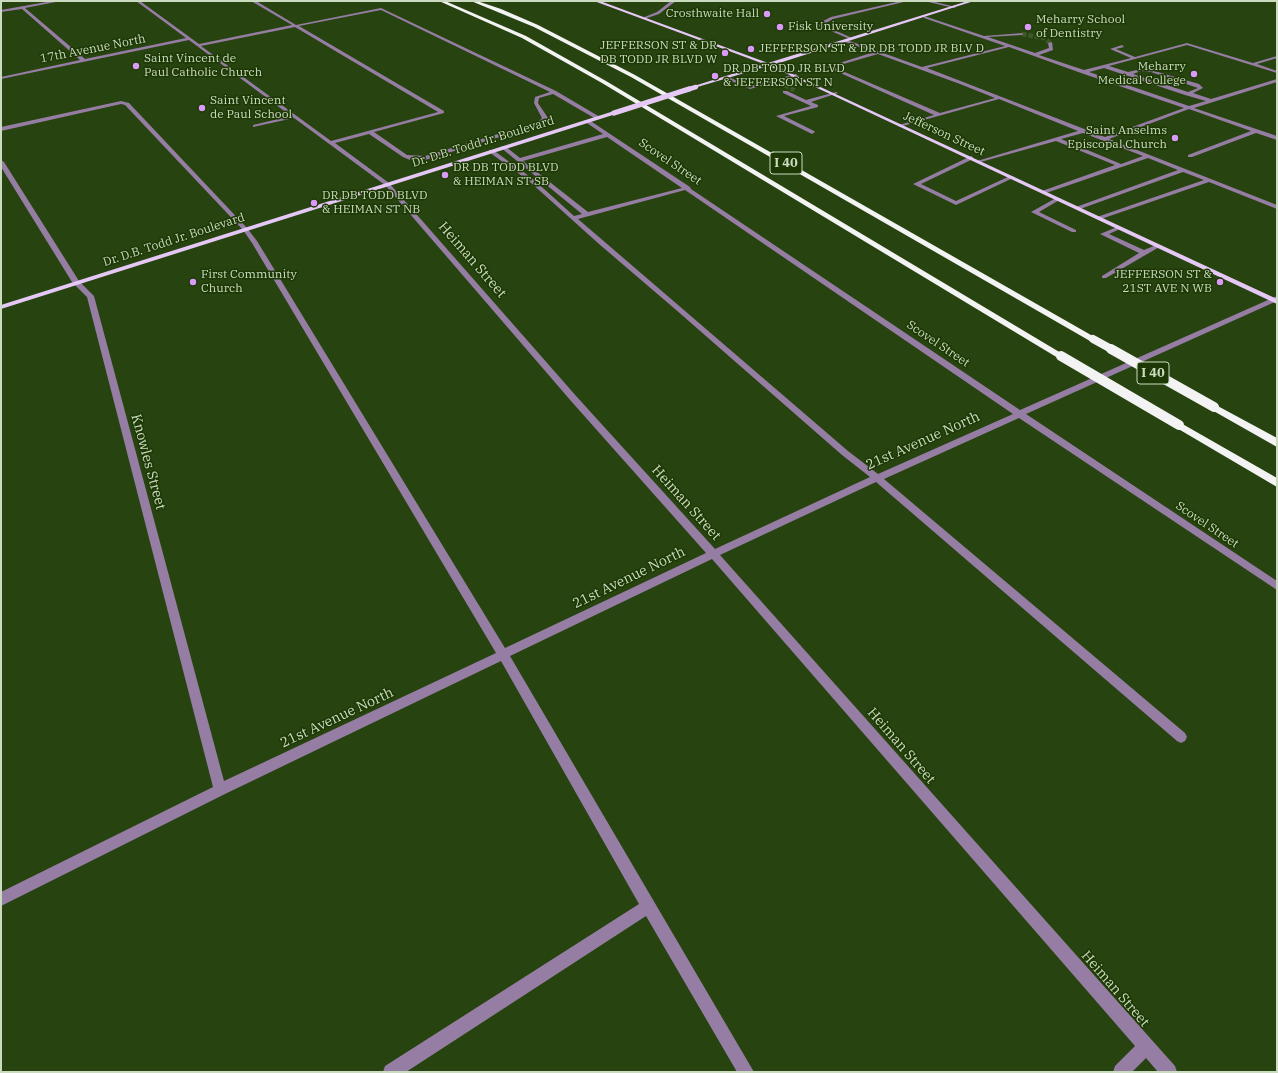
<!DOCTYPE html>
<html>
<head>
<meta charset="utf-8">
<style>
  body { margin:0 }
  #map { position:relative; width:1278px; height:1073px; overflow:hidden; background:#274310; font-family:"IBM Plex Serif",serif }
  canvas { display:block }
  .frame { position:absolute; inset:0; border:2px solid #cadbc0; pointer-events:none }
</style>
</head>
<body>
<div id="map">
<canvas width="1278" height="1073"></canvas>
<div class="frame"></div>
</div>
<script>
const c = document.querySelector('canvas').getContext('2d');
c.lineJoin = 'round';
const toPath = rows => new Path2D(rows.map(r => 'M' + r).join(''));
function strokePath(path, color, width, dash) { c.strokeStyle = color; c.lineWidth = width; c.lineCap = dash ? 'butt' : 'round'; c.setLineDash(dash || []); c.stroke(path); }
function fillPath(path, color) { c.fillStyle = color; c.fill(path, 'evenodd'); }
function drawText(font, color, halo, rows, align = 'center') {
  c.font = font + ' "IBM Plex Serif",serif'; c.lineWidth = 3; c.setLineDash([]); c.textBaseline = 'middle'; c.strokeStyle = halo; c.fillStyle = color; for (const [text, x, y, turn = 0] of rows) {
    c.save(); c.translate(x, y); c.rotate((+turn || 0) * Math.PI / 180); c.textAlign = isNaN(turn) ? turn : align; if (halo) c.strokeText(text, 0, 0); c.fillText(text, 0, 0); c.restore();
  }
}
strokePath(toPath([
  [1022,34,1044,38,1050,43],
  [785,85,794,90]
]), '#3f5a2a', 4.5, [4.5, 2]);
strokePath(toPath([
  [793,89,794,90]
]), '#3f5a2a', 5.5, [5.5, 2.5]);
fillPath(toPath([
  [52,1,61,1,25,8,85,59,186,38,136,1,140,1,199,44,292,25,251,1,256,1,296,25,381,8,556,91,600,117,600,119,596,119,553,94,539,98,538,103,548,118,542,124,425,160,410,160,403,157,369,134,335,143,389,183,577,397,715,549,870,477,842,455,675,309,599,244,529,181,489,152,489,150,493,150,533,179,574,216,582,214,500,147,505,146,520,158,603,134,584,121,589,120,690,187,691,189,1020,410,1277,296,1277,301,1026,414,1277,581,1277,590,1019,418,884,479,1185,733,1187,737,1185,741,1181,743,1177,741,876,482,720,555,1175,1066,1177,1072,1158,1072,1146,1058,1132,1072,1113,1072,1115,1066,1135,1046,712,559,510,656,754,1072,737,1072,646,916,406,1072,383,1072,385,1066,639,904,501,661,225,794,1,906,1,892,213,787,87,297,72,282,1,167,1,160,4,162,79,281,94,296,224,781,496,653,252,243,243,230,125,105,121,104,1,131,1,127,121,101,129,103,247,228,257,241,505,648,706,553,571,401,385,185,294,118,253,127,253,125,291,116,189,40,1,79,1,77,80,60,22,9,1,12,1,10,52,1],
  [381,10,550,92,535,97,534,103,542,118,538,122,425,156,407,155,374,132,444,113,444,111,299,26,381,10],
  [295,27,438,112,331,141,201,46,295,27],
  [607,137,682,188,588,212,523,161,607,137],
  [685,190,1013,414,878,474,848,451,578,219,685,190],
  [671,1,676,1,659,14,644,19,642,18,657,12,671,1],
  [901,1,908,1,833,19,824,24,823,25,852,38,852,40,819,26,821,22,831,17,901,1],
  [924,1,931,1,956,7,954,8,924,1],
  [924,16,984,36,1023,33,1022,35,988,37,1035,53,1049,48,1048,43,1052,42,1053,50,1039,55,1084,70,1131,58,1110,49,1122,45,1124,47,1116,49,1135,57,1187,43,1253,63,1277,56,1277,58,1257,64,1277,71,1277,73,1187,45,1109,66,1128,72,1141,69,1151,70,1199,84,1203,88,1193,93,1211,99,1277,79,1277,82,1194,108,1277,136,1277,140,1256,133,1192,157,1188,157,1188,155,1251,131,1189,109,1109,139,1277,205,1277,209,1209,182,1101,219,1097,219,1097,217,1204,180,1183,172,1080,209,1076,209,1076,207,1178,170,1148,158,1046,193,1042,193,1042,191,1115,165,1056,141,977,163,977,161,1078,131,999,99,899,127,899,125,934,115,827,67,874,52,845,42,847,40,922,67,1005,46,924,18,924,16],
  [1009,47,1081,73,1184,108,1105,137,927,68,1009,47],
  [878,54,960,84,995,98,940,113,833,67,878,54],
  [1104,68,1185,95,1206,101,1189,106,1089,72,1104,68],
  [1141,71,1151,72,1198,88,1188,92,1133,74,1141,71],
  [1083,133,1143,156,1121,164,1061,139,1083,133],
  [796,74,798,76,750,89,724,78,728,77,750,86,796,74],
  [783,91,787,91,806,100,836,92,838,93,811,102,818,105,818,107,784,116,814,131,815,132,812,134,776,116,811,106,783,93,783,91],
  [971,156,973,157,973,159,921,184,956,201,1010,176,1015,177,956,205,913,184,971,156],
  [1056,198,1061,199,1039,212,1076,230,1076,232,1072,232,1031,212,1056,198],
  [1117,227,1122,228,1109,234,1144,250,1156,245,1161,246,1106,278,1102,278,1102,276,1139,253,1100,234,1117,227]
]), '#967da3');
fillPath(toPath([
  [594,1,600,1,768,63,968,1,974,1,773,65,1277,299,1277,304,781,71,768,66,694,88,694,86,764,64,594,1],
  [614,111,617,113,616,114,1,309,1,305,614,111]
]), '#e6c8f6');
fillPath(toPath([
  [439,1,445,1,526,36,606,81,1066,356,1061,359,1058,358,602,83,522,38,439,1],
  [471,1,477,1,501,9,538,25,635,75,1098,339,1096,341,1090,341,631,77,534,27,471,1],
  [1214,404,1277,438,1277,447,1210,409,1209,407,1210,405,1214,404],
  [1179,422,1277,478,1277,487,1175,427,1174,425,1179,422]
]), '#f3f3f3');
strokePath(toPath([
  [686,90,696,87]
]), '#e6c8f6', 4.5);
strokePath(toPath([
  [614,113,689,89]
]), '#e6c8f6', 5.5);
strokePath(toPath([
  [1093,339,1113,350]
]), '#f3f3f3', 8);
strokePath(toPath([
  [1111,349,1214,407],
  [1061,356,1179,425]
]), '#f3f3f3', 10);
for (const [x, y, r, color] of [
  [767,14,4,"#d99af8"],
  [780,27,4,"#d99af8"],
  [1028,27,4,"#d99af8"],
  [751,49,4,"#d99af8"],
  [725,53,4,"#d99af8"],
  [136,66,4,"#d99af8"],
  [1194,74,4,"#d99af8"],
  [715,76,4,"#d99af8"],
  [202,108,4,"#d99af8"],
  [1175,138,4,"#d99af8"],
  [445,175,4,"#d99af8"],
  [314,203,4,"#d99af8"],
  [193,282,4,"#d99af8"],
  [1220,282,4,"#d99af8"]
]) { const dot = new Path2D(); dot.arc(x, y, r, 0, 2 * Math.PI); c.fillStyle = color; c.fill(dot); strokePath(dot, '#1d3804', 1.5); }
drawText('12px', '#cadbc0', '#1d3804', [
  ["Crosthwaite Hall",759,14,"right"],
  ["Meharry School",1036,20],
  ["of Dentistry",1036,34],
  ["Fisk University",788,27],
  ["JEFFERSON ST & DR",717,46,"right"],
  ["DB TODD JR BLVD W",717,60,"right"],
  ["JEFFERSON ST & DR DB TODD JR BLV D",759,49],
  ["Saint Vincent de",144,59],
  ["Paul Catholic Church",144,73],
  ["Meharry",1186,67,"right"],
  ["Medical College",1186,81,"right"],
  ["DR DB TODD JR BLVD",723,69],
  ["& JEFFERSON ST N",723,83],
  ["Saint Vincent",210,101],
  ["de Paul School",210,115],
  ["Saint Anselms",1167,131,"right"],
  ["Episcopal Church",1167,145,"right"],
  ["DR DB TODD BLVD",453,168],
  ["& HEIMAN ST SB",453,182],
  ["DR DB TODD BLVD",322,196],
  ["& HEIMAN ST NB",322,210],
  ["First Community",201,275],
  ["Church",201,289],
  ["JEFFERSON ST &",1212,275,"right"],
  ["21ST AVE N WB",1212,289,"right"]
], 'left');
drawText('12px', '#cadbc0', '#1d3804', [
  ["17th Avenue North",93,49,-11],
  ["Jefferson Street",944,134,25],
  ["Dr. D.B. Todd Jr. Boulevard",483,142,-17],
  ["Scovel Street",670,162,34],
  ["Dr. D.B. Todd Jr. Boulevard",174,240,-18],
  ["Scovel Street",938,344,34],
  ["Scovel Street",1207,525,34]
]);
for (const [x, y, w] of [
  [786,163,32],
  [1153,373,32]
]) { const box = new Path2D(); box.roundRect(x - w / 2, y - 11, w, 22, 3); c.fillStyle = '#1d3804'; c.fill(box); strokePath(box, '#cadbc0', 1); }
drawText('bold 13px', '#cadbc0', null, [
  ["I 40",786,163],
  ["I 40",1153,373]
]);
drawText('14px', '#cadbc0', '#1d3804', [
  ["Heiman Street",472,260,49],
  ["21st Avenue North",923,441,-24],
  ["Knowles Street",148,462,75],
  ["Heiman Street",686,503,48],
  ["21st Avenue North",629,578,-26],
  ["21st Avenue North",337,718,-25],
  ["Heiman Street",901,746,49],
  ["Heiman Street",1115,989,49]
]);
</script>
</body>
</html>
